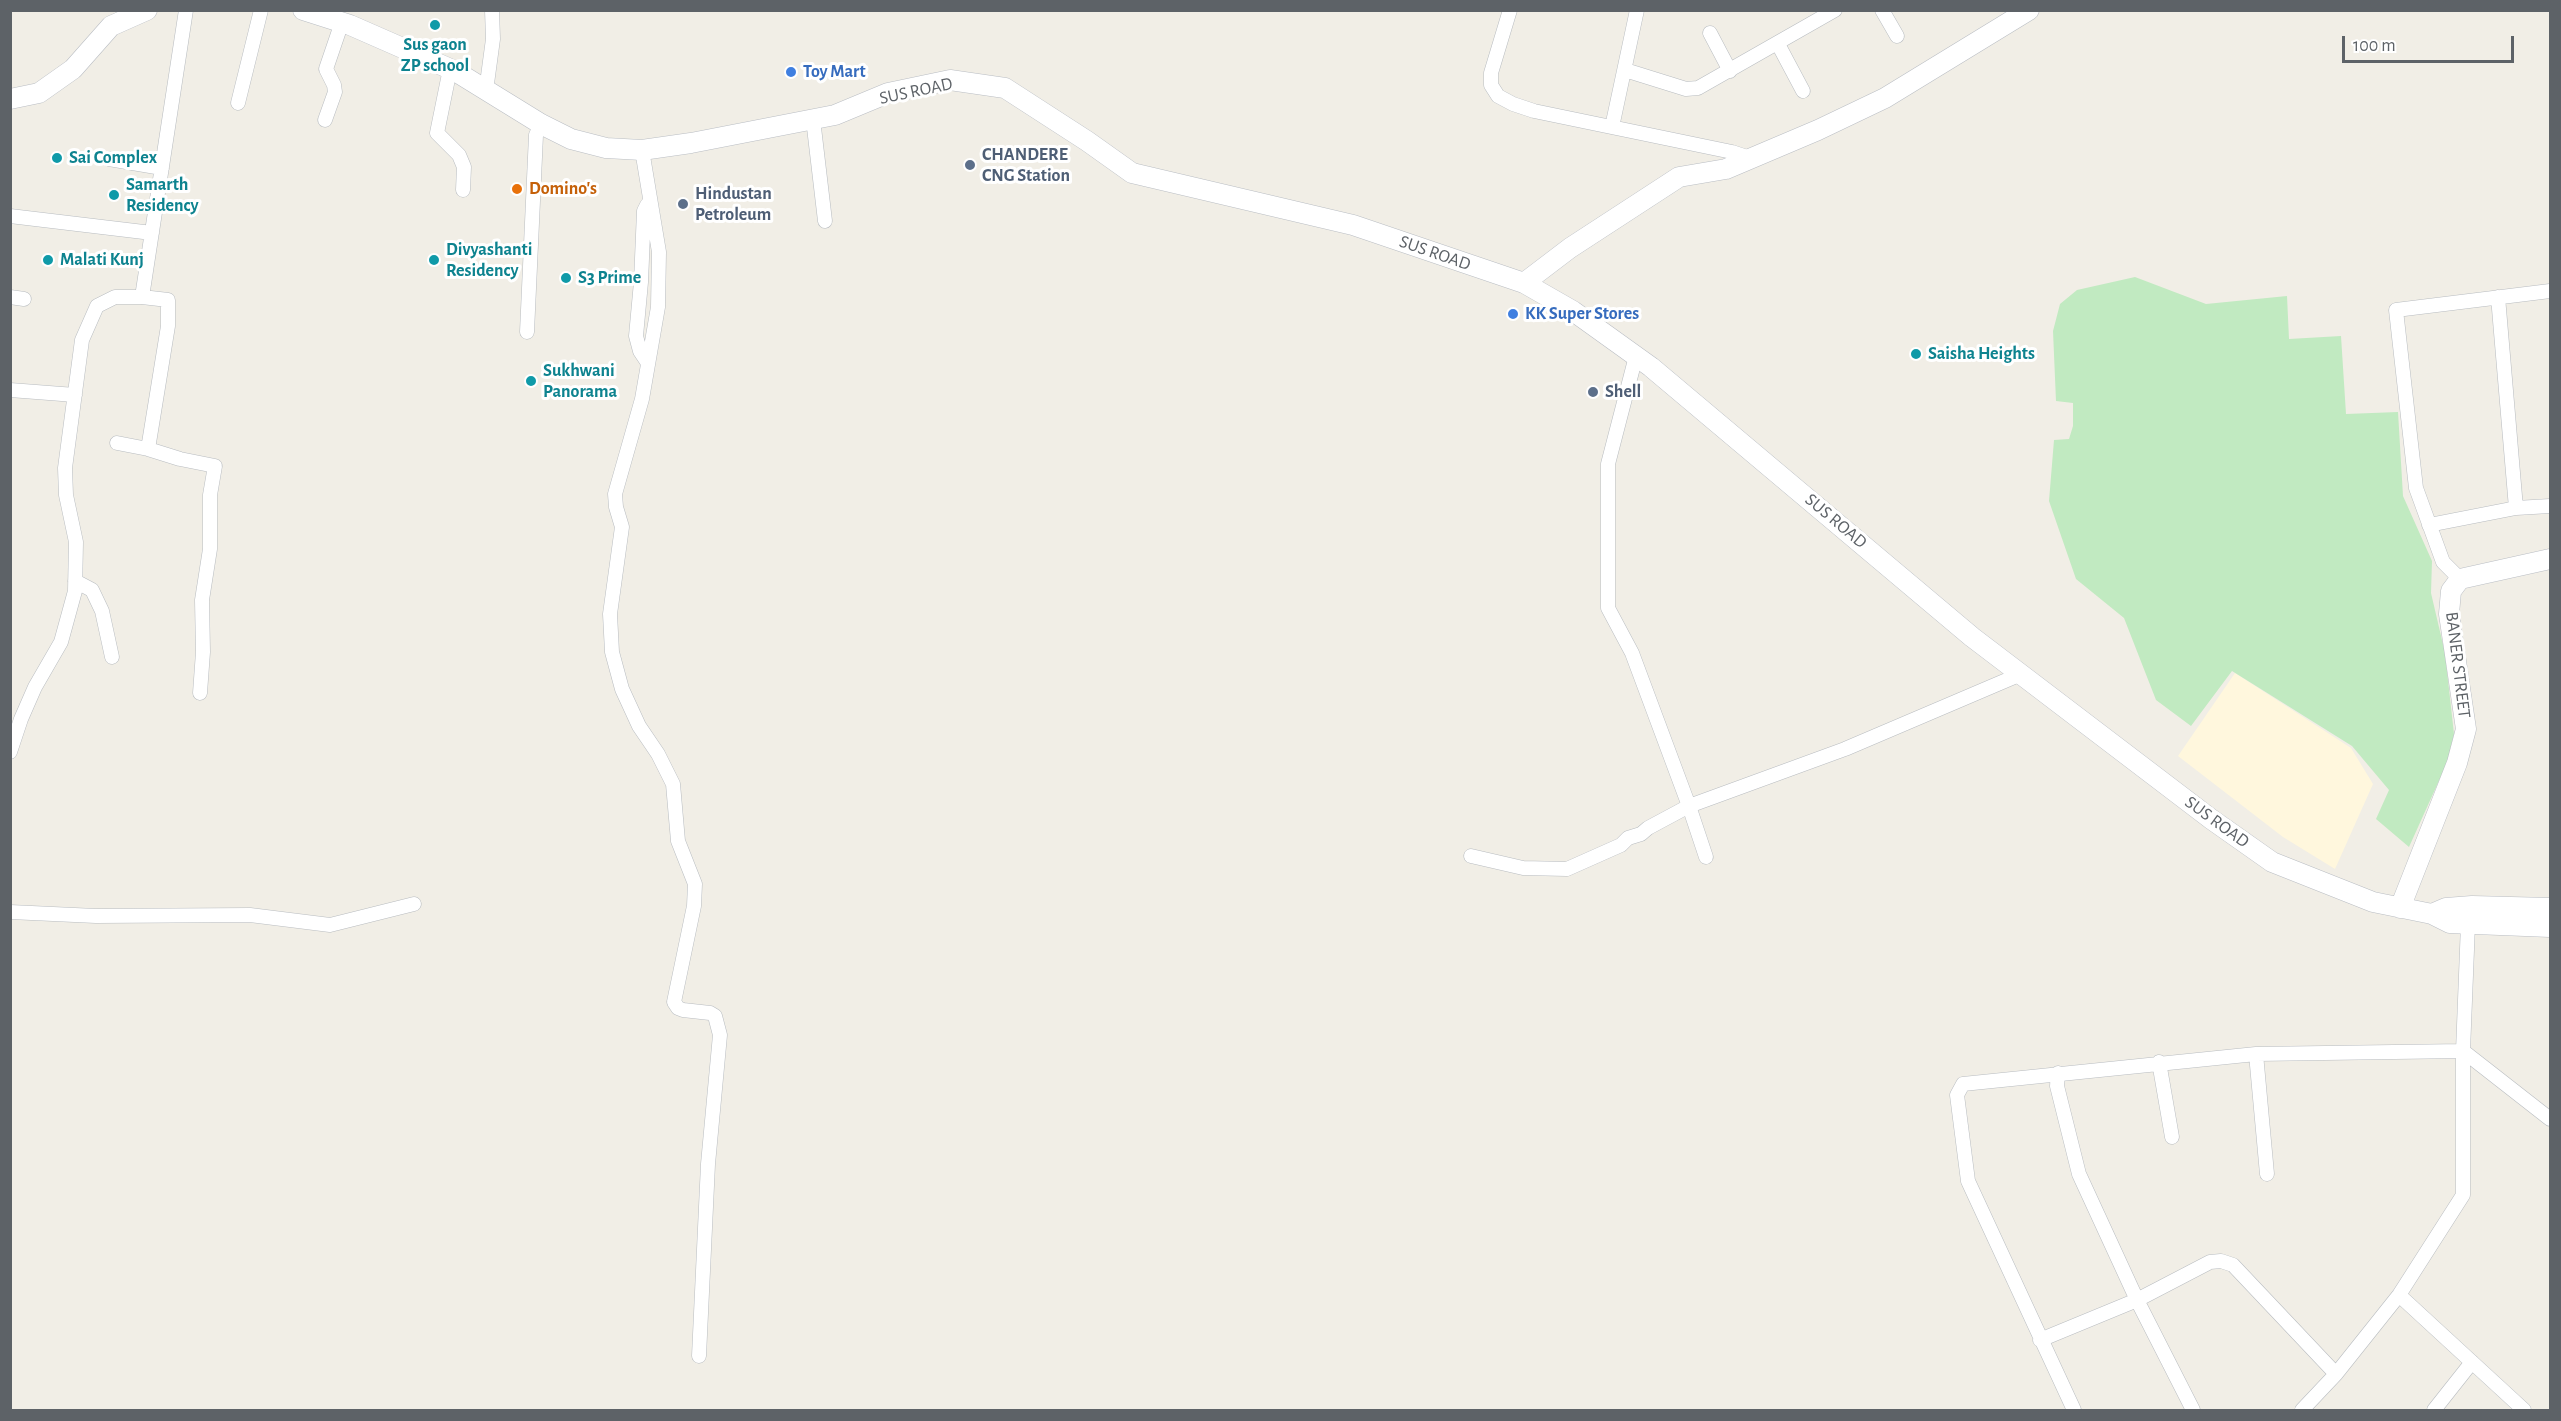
<!DOCTYPE html>
<html>
<head>
<meta charset="utf-8">
<style>
  body { margin:0 }
  #map { position:relative; width:2561px; height:1421px; overflow:hidden; background:#f1eee6; font-family:"Alegreya Sans",sans-serif }
  canvas { display:block }
  .frame { position:absolute; inset:0; border:12px solid #5d6267; pointer-events:none }
  .scale { position:absolute; left:2342px; top:36px; width:172px; height:27px; box-sizing:border-box; border:3px solid #5d6267; border-top:0; padding-left:8px; font-size:18px; line-height:21px; white-space:nowrap; color:#5d6267; -webkit-text-stroke:4px #fff; paint-order:stroke }
</style>
</head>
<body>
<div id="map">
<canvas width="2561" height="1421"></canvas>
<div class="frame"></div>
<div class="scale">100 m</div>
</div>
<script>
const c = document.querySelector('canvas').getContext('2d');
c.lineJoin = 'round';
function fillPath(path, color) { c.fillStyle = color; c.fill(path, 'evenodd'); }
const toPath = rows => new Path2D(rows.map(r => 'M' + r).join(''));
function strokePath(path, color, width, dash) { c.strokeStyle = color; c.lineWidth = width; c.lineCap = dash ? 'butt' : 'round'; c.setLineDash(dash || []); c.stroke(path); }
function drawText(font, color, halo, rows, align = 'center') {
  c.font = font + ' "Alegreya Sans",sans-serif'; c.lineWidth = 6; c.setLineDash([]); c.textBaseline = 'middle'; c.strokeStyle = halo; c.fillStyle = color; for (const [text, x, y, turn = 0] of rows) {
    c.save(); c.translate(x, y); c.rotate((+turn || 0) * Math.PI / 180); c.textAlign = isNaN(turn) ? turn : align; if (halo) c.strokeText(text, 0, 0); c.fillText(text, 0, 0); c.restore();
  }
}
fillPath(toPath([
  [2235,673,2351,748,2373,784,2335,869,2283,837,2178,756]
]), '#fff7dd');
fillPath(toPath([
  [2135,277,2206,304,2287,296,2289,339,2341,336,2346,414,2398,412,2403,496,2432,561,2431,593,2445,653,2454,734,2447,763,2409,847,2376,819,2389,790,2352,746,2232,671,2191,726,2156,700,2124,618,2076,579,2049,501,2054,440,2069,439,2073,426,2073,403,2056,401,2053,331,2060,304,2077,290]
]), '#c1eac1');
const street = toPath([
  [1510,10,1491,73,1491,85,1498,96,1513,104,1534,111,1732,152,1753,159],
  [1882,10,1897,36],
  [1710,33,1730,71],
  [1778,44,1803,91],
  [450,69,437,133,459,155,464,167,463,190],
  [1625,70,1686,89,1698,88,1835,10],
  [486,91,493,39,492,10],
  [238,103,261,10],
  [813,119,825,221],
  [325,120,335,92,334,85,326,69,342,22],
  [1612,127,1637,10],
  [642,150,659,252,658,307,642,399,615,494,616,507,622,527,610,614,612,652,622,689,639,726,658,754,673,784,678,841,695,884,694,906,674,1002,678,1008,683,1010,710,1013,715,1016,720,1035,708,1164,699,1356],
  [109,159,162,168],
  [647,205,644,211,641,282,636,336,640,351,648,363],
  [10,216,152,233],
  [10,297,24,299],
  [142,297,186,10],
  [2498,297,2516,508],
  [527,332,536,135,541,124],
  [1636,356,1608,464,1608,608,1632,653,1689,806,1706,857],
  [10,390,75,395],
  [148,449,180,459,215,466,210,495,210,549,202,600,203,652,200,693],
  [2429,525,2516,508,2550,506],
  [2460,579,2443,562,2416,488,2396,310,2550,291],
  [75,581,92,590,102,611,112,657],
  [10,752,21,719,35,687,61,642,75,591,76,542,66,495,65,468,82,340,97,306,115,297,142,297,168,300,168,326,148,449,117,443],
  [1471,856,1523,868,1567,869,1621,845,1628,838,1641,834,1648,828,1689,806,1845,749,2021,674],
  [10,912,96,916,250,915,330,925,414,904],
  [2256,1054,2267,1174],
  [2159,1062,2172,1137],
  [2058,1073,2057,1086,2079,1174,2137,1300,2193,1410],
  [2399,1295,2524,1410],
  [2040,1340,2137,1300,2210,1262,2221,1261,2233,1265,2336,1374],
  [2074,1410,1968,1181,1957,1095,1963,1084,2256,1054,2463,1051,2550,1119],
  [2302,1410,2336,1374,2399,1295,2463,1195,2463,1051,2468,924],
  [2434,1410,2472,1362]
]);
const secondary = toPath([
  [303,10,350,25,455,71,541,124,571,139,606,148,642,150,691,143,835,115,888,93,950,80,1005,88,1087,141,1132,173,1353,225,1524,283,1573,311,1651,367,1972,637,2211,819,2272,862,2373,902,2432,914,2450,923,2550,927],
  [10,99,39,93,73,69,111,26,147,10],
  [1524,283,1570,248,1679,177,1726,169,1818,130,1885,98,2029,10],
  [2400,908,2457,763,2466,729,2449,614,2451,591,2460,579,2550,559],
  [2432,914,2446,908,2472,906,2550,908]
]);
strokePath(street, '#b8bcc0', 15);
strokePath(secondary, '#b9bdc3', 21);
strokePath(street, '#fff', 14);
strokePath(secondary, '#fff', 20);
for (const [x, y, r, color] of [
  [435,25,6,"#0f9aa8"],
  [791,72,6,"#3f7fe0"],
  [57,158,6,"#0f9aa8"],
  [970,165,6,"#5c6f8a"],
  [517,189,6,"#e8710a"],
  [114,195,6,"#0f9aa8"],
  [683,204,6,"#5c6f8a"],
  [48,260,6,"#0f9aa8"],
  [434,260,6,"#0f9aa8"],
  [566,278,6,"#0f9aa8"],
  [1513,314,6,"#3f7fe0"],
  [1916,354,6,"#0f9aa8"],
  [531,381,6,"#0f9aa8"],
  [1593,392,6,"#5c6f8a"]
]) { const dot = new Path2D(); dot.arc(x, y, r, 0, 2 * Math.PI); c.fillStyle = color; c.fill(dot); strokePath(dot, '#fff', 2); }
drawText('bold 18px', '#0d838f', '#fff', [
  ["Sus gaon",435,45,"center"],
  ["ZP school",435,66,"center"],
  ["Sai Complex",69,158],
  ["Samarth",126,185],
  ["Residency",126,206],
  ["Divyashanti",446,250],
  ["Residency",446,271],
  ["Malati Kunj",60,260],
  ["S3 Prime",578,278],
  ["Saisha Heights",1928,354],
  ["Sukhwani",543,371],
  ["Panorama",543,392]
], 'left');
drawText('bold 18px', '#366cbe', '#fff', [
  ["Toy Mart",803,72],
  ["KK Super Stores",1525,314]
], 'left');
drawText('18px', '#5d6267', '#fff', [
  ["SUS ROAD",916,91,-12],
  ["SUS ROAD",1435,253,19],
  ["SUS ROAD",1836,521,40],
  ["BANER STREET",2458,665,83],
  ["SUS ROAD",2217,822,36]
]);
drawText('bold 18px', '#4e5e75', '#fff', [
  ["CHANDERE",982,155],
  ["CNG Station",982,176],
  ["Hindustan",695,194],
  ["Petroleum",695,215],
  ["Shell",1605,392]
], 'left');
drawText('bold 18px', '#c56008', '#fff', [
  ["Domino's",529,189]
], 'left');
</script>
</body>
</html>
